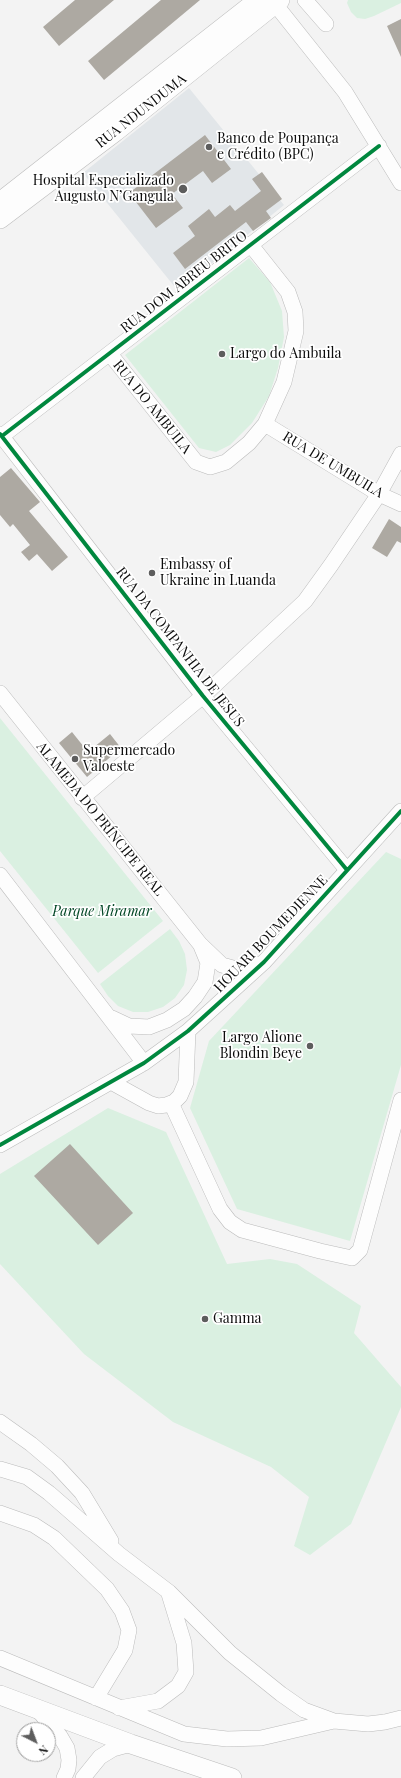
<!DOCTYPE html>
<html>
<head>
<meta charset="utf-8">
<style>
  body { margin:0 }
  #map { position:relative; width:401px; height:1778px; overflow:hidden; background:#f3f3f3; font-family:"Playfair Display",serif }
  canvas { display:block }
  .north { position:absolute; left:16px; top:1722px; width:40px; height:40px; box-sizing:border-box; background:#fff; border:1px solid #9e9e9e; border-radius:50%; rotate:138deg; font-size:11px; font-weight:700; line-height:16px; text-align:center; color:#0c0c0c }
  .north::after { content:''; display:block; margin:auto; width:14px; height:18px; background:#5d5d5d; clip-path:polygon(50% 0,100% 100%,50% 72%,0 100%) }
</style>
</head>
<body>
<div id="map">
<canvas width="401" height="1778"></canvas>
<div class="north">N</div>
</div>
<script>
const c = document.querySelector('canvas').getContext('2d');
c.lineJoin = 'round';
function fillPath(path, color) { c.fillStyle = color; c.fill(path, 'evenodd'); }
const toPath = rows => new Path2D(rows.map(r => 'M' + r).join(''));
function strokePath(path, color, width, dash) { c.strokeStyle = color; c.lineWidth = width; c.lineCap = dash ? 'butt' : 'round'; c.setLineDash(dash || []); c.stroke(path); }
function drawText(font, color, halo, rows, align = 'center') {
  c.font = font + ' "Playfair Display",serif'; c.lineWidth = 3.5; c.setLineDash([]); c.textBaseline = 'middle'; c.strokeStyle = halo; c.fillStyle = color; for (const [text, x, y, turn = 0] of rows) {
    c.save(); c.translate(x, y); c.rotate((+turn || 0) * Math.PI / 180); c.textAlign = isNaN(turn) ? turn : align; if (halo) c.strokeText(text, 0, 0); c.fillText(text, 0, 0); c.restore();
  }
}
fillPath(toPath([
  [189,88,284,205,178,291,83,173]
]), '#e2e6e9');
fillPath(toPath([
  [348,0,401,0,401,3,374,16,365,19,357,18,351,12,347,3],
  [249,258,270,282,282,311,284,337,278,368,269,396,252,423,230,445,216,452,199,448,125,355],
  [0,718,163,921,98,973,0,851],
  [386,852,401,859,401,1065,350,1241,237,1209,190,1108,209,1041],
  [170,929,179,941,185,954,187,970,184,985,175,998,163,1007,148,1012,133,1012,118,1006,108,996,100,984],
  [108,1108,166,1132,227,1264,270,1259,297,1264,361,1306,354,1333,401,1387,401,1407,351,1524,310,1555,294,1546,309,1497,271,1467,173,1422,84,1354,0,1264,0,1174]
]), '#daf0e1');
fillPath(toPath([
  [75,0,114,0,59,46,43,27],
  [161,0,200,0,104,80,88,61],
  [401,19,401,57,387,26],
  [205,135,231,169,212,183,203,171,172,194,183,208,156,228,129,193],
  [262,172,282,199,266,211,271,218,253,231,246,222,185,269,173,253,195,236,188,226,209,209,215,217,230,205,235,211,261,191,252,179],
  [11,468,40,502,29,511,68,557,52,571,37,554,29,561,21,552,30,545,13,524,10,527,0,515,0,477],
  [389,519,401,527,401,543,397,541,387,557,372,548],
  [72,732,88,752,110,734,121,748,87,777,59,743],
  [70,1144,133,1213,98,1245,34,1176]
]), '#ada9a2');
const minor = toPath([
  [305,0,326,24],
  [275,4,345,92,401,183],
  [110,354,196,462,210,467,226,462,249,443,265,424,284,382,296,331,295,312,288,292,250,244],
  [265,424,379,494,401,504],
  [0,434,203,696,347,870],
  [2,436,379,146],
  [0,693,200,944,222,965,240,970,254,968,259,964],
  [82,798,203,696,305,601,331,565,379,494,401,454],
  [0,875,144,1063],
  [112,1018,129,1026,149,1027,167,1020,184,1009,195,997,205,982,208,963,201,946],
  [111,1082,149,1103,158,1106,166,1105,174,1102,180,1096,186,1082,188,1031],
  [171,1103,220,1209,230,1222,242,1230,320,1251,352,1258,360,1250,401,1100],
  [0,1145,144,1063,188,1031,264,962,401,811],
  [0,1422,31,1444,57,1466,82,1493,111,1541],
  [0,1469,27,1477,49,1493,119,1554,169,1592,230,1653,281,1694,304,1710,334,1721],
  [0,1513,34,1525,54,1538,107,1589,122,1611,129,1630,125,1650,96,1698],
  [0,1658,184,1734,227,1739,261,1738,334,1721,368,1724,385,1722,401,1718],
  [119,1708,158,1701,178,1686,186,1672,184,1643,169,1594],
  [37,1709,60,1736,67,1748,69,1760,68,1769,64,1778],
  [83,1778,100,1757,113,1749,131,1744]
]);
const major = toPath([
  [0,202,258,0],
  [0,219,115,132,280,0],
  [0,1695,131,1744,232,1778]
]);
strokePath(minor, '#bbb', 16);
strokePath(major, '#bbb', 20);
strokePath(minor, '#fdfdfd', 15);
strokePath(major, '#fdfdfd', 19);
strokePath(toPath([
  [0,434,203,696,347,870],
  [2,436,379,146],
  [0,1145,144,1063,188,1031,264,962,401,811]
]), '#00873e', 4);
for (const [x, y, r, color] of [
  [209,147,4,"#5d5d5d"],
  [183,189,5,"#5d5d5d"],
  [222,354,4,"#5d5d5d"],
  [152,573,4,"#5d5d5d"],
  [75,759,4,"#5d5d5d"],
  [310,1046,4,"#5d5d5d"],
  [205,1319,4,"#5d5d5d"]
]) { const dot = new Path2D(); dot.arc(x, y, r, 0, 2 * Math.PI); c.fillStyle = color; c.fill(dot); strokePath(dot, '#fff', 1.5); }
drawText('14px', '#0c0c0c', '#fff', [
  ["RUA NDUNDUMA",141,111,-38],
  ["RUA DOM ABREU BRITO",184,282,-38],
  ["RUA DO AMBUILA",152,407,51],
  ["RUA DE UMBUILA",333,465,31],
  ["RUA DA COMPANHIA DE JESUS",180,647,52],
  ["ALAMEDA DO PRÍNCIPE REAL",100,819,51],
  ["HOUARI BOUMEDIENNE",271,934,-46]
]);
drawText('14px', '#0c0c0c', '#fff', [
  ["Banco de Poupança",217,139],
  ["e Crédito (BPC)",217,155],
  ["Hospital Especializado",174,181,"right"],
  ["Augusto N’Gangula",174,197,"right"],
  ["Largo do Ambuila",230,354],
  ["Embassy of",160,565],
  ["Ukraine in Luanda",160,581],
  ["Supermercado",83,751],
  ["Valoeste",83,767],
  ["Largo Alione",302,1038,"right"],
  ["Blondin Beye",302,1054,"right"],
  ["Gamma",213,1319]
], 'left');
drawText('italic 14px', '#004624', '#fff', [
  ["Parque Miramar",102,912]
]);
</script>
</body>
</html>
